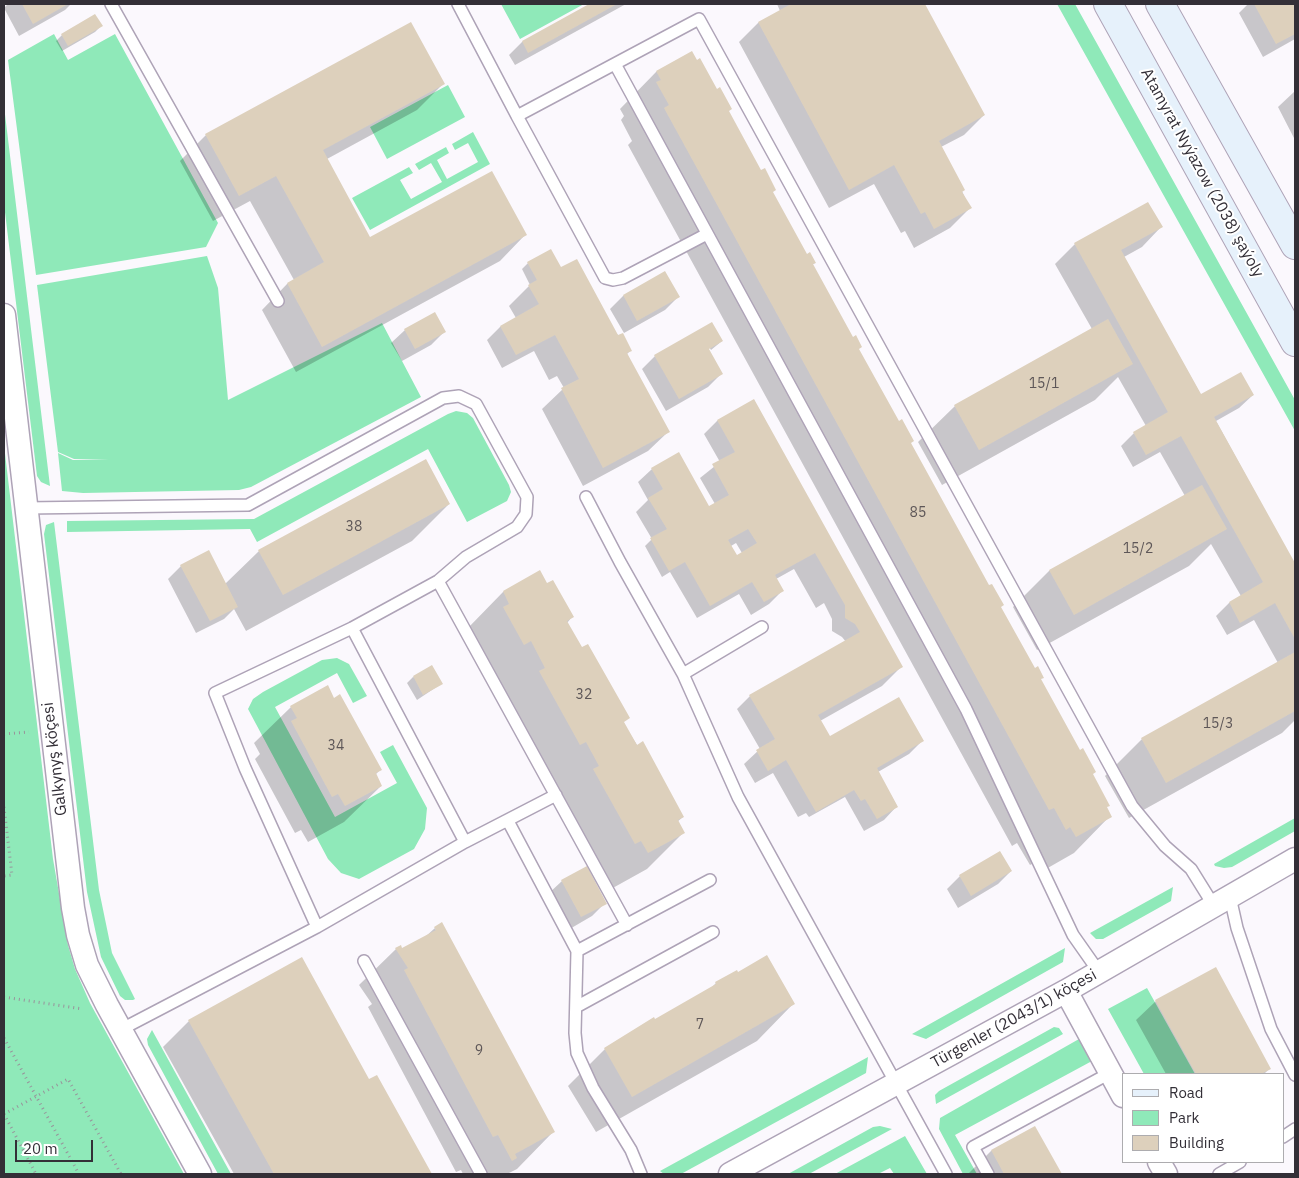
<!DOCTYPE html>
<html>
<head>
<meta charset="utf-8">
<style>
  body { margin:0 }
  #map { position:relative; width:1299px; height:1178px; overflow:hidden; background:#fbf8fd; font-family:"IBM Plex Sans",sans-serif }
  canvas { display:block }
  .frame { position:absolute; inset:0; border:5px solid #332f37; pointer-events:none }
  .legend { position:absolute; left:1122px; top:1073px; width:162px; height:90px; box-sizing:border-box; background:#fff; border:1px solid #adacaf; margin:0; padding:6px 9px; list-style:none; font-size:15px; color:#332f37 }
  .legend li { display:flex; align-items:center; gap:10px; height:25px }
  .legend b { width:25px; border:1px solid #adacaf }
  .scale { position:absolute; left:15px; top:1140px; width:78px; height:22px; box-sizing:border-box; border:2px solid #332f37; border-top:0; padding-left:6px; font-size:15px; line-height:18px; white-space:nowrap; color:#332f37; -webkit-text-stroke:4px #fff; paint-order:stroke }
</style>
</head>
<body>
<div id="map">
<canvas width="1299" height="1178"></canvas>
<div class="frame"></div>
<ul class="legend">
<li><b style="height:6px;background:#e6f1fb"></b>Road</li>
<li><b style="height:14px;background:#8fe9b9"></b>Park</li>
<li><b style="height:14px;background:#ddd0bc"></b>Building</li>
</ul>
<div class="scale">20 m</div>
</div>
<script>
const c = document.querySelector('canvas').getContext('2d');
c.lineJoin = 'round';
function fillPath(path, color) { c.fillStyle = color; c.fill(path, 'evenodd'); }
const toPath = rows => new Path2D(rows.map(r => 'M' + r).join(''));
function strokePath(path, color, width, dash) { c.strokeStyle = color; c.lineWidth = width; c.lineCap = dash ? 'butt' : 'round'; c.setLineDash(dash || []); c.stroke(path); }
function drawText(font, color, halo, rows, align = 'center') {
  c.font = font + ' "IBM Plex Sans",sans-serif'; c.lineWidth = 4; c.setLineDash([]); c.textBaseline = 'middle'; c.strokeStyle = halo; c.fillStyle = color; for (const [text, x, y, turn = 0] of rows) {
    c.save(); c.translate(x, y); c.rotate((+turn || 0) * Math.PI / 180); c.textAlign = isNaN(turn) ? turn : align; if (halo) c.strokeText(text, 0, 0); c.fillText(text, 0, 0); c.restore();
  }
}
fillPath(toPath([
  [501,4,584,4,520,39],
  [1057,4,1075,4,1295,400,1295,431],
  [54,34,68,60,115,34,218,223,206,247,36,275,8,60],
  [448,85,465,117,387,159,370,127],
  [4,106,50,486,41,482,37,476,4,204],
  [473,132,490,164,370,230,352,198,409,167,413,173,400,180,411,199,442,182,431,163,419,170,415,164,446,147,449,153,437,160,447,179,478,162,468,143,455,150,452,144],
  [207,256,218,288,228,400,112,458,382,323,421,397,251,487,239,490,83,493,62,491,58,453,73,460,109,460,74,459,58,452,37,285],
  [456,411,467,413,473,418,509,485,511,492,507,501,467,522,428,449,257,542,250,529,67,532,67,521,254,519,448,414],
  [4,445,53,859,68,945,75,969,90,1003,184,1174,4,1174],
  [54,522,99,890,112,953,135,999,133,1000,125,1000,120,996,101,957,87,892,44,534,46,525],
  [337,658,349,664,367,696,353,703,337,673,275,707,335,817,397,783,380,752,393,745,427,808,425,829,414,849,359,879,341,873,328,859,248,709,253,699,263,692,322,660],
  [1295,818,1295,831,1232,867,1224,868,1215,866,1214,864],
  [1173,887,1171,901,1103,939,1096,939,1090,933],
  [1065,948,1063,962,926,1039,912,1034],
  [1147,988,1195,1074,1144,1074,1108,1009],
  [1054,1027,1059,1028,1063,1034,936,1104,935,1095,939,1091],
  [152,1030,231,1174,218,1174,148,1045,147,1039],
  [1079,1039,1092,1061,955,1135,977,1174,963,1174,939,1129,940,1118],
  [868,1057,866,1073,681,1174,664,1174,660,1171],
  [880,1126,892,1129,809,1174,788,1174,873,1127],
  [905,1136,927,1174,894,1174,890,1168,878,1174,835,1174]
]), '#8fe9b9');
fillPath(toPath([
  [8,4,71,4,65,10,19,36,4,8],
  [591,4,626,4,515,65,509,55,522,42],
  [777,4,923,4,984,115,964,135,941,147,970,208,950,228,914,248,905,231,901,233,874,184,829,208,739,42,758,23,780,11],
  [1248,4,1295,4,1295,39,1263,57,1239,13],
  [101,26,95,32,62,51,56,41,62,35],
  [692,53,728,111,807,256,815,263,812,265,1092,774,1110,816,1074,853,1039,873,1034,863,1030,865,1017,843,1012,846,628,145,632,141,621,120,624,116,620,109,656,72],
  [443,84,417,110,327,159,370,239,525,235,500,261,296,372,262,310,287,284,294,280,250,201,213,221,180,161,206,135],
  [1295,91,1295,140,1278,107],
  [1161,227,1142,247,1124,257,1201,395,1253,395,1239,408,1216,421,1295,565,1295,720,1282,733,1129,818,1105,776,1142,739,1278,663,1254,620,1227,635,1216,616,1229,603,1241,596,1211,544,1189,566,1037,650,1013,607,1049,571,1185,496,1160,452,1133,467,1121,446,1134,433,1146,426,1118,377,1095,400,942,485,918,442,955,406,1092,329,1055,264,1075,244],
  [528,263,559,267,631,350,627,354,668,432,648,451,583,486,542,409,564,388,557,376,549,380,534,351,502,368,487,340,500,327,516,318,509,306,530,285,522,269],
  [665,273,678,297,665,310,624,333,610,309,623,296],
  [405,330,444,332,431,345,402,361,391,343],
  [700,332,722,341,711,350],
  [655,356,721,374,708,387,666,411,642,369],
  [754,400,901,667,882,686,820,721,829,737,922,741,909,754,878,772,897,806,884,820,864,831,845,797,809,817,806,813,798,817,773,773,755,783,744,764,760,749,737,709,750,696,846,642,842,637,832,631,832,619,824,603,816,608,794,569,776,579,782,591,769,604,751,615,739,594,697,618,670,572,662,577,645,546,652,539,636,512,648,500,638,482,652,469,709,508,715,504,700,478,720,462,704,434,717,421],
  [736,543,742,553,736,556,731,546],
  [449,504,412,541,246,631,234,609,224,619,196,633,168,579,181,566,225,584,259,551],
  [539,572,546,585,572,617,567,623,623,723,683,817,677,822,683,833,647,869,611,889,467,629,503,592],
  [413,677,441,684,417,700,407,683],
  [291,707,380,770,375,775,381,786,344,822,308,842,301,830,295,833,255,759,260,754,254,743],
  [1011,871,998,884,958,908,947,889,960,876],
  [562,881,605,903,592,916,568,930,548,894],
  [435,928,553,1132,517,1169,507,1174,463,1174,461,1170,456,1172,368,1007,372,1004,359,985,396,949,400,947,402,950,425,937],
  [716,983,793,1004,757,1041,596,1132,568,1086,605,1049,710,989],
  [1156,1001,1270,1068,1264,1074,1166,1074,1136,1020],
  [189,1021,368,1081,376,1076,431,1174,234,1174,163,1047],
  [1034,1128,1060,1174,968,1174,991,1151]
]), '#0003');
fillPath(toPath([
  [22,4,68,4,33,24],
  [589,4,617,4,528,53,522,41],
  [791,4,925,4,985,115,939,141,965,190,962,192,972,208,934,229,925,212,921,214,894,165,849,190,758,22],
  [1254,4,1295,4,1295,34,1276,44],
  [95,14,103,26,68,46,61,34],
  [411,22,445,84,323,150,370,237,492,171,527,235,322,347,287,283,324,262,276,176,239,196,205,134],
  [692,51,697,60,700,58,717,89,720,87,732,109,729,111,761,170,765,168,776,190,773,192,807,254,810,252,816,263,813,264,853,337,856,335,862,347,859,349,899,421,902,419,914,441,911,443,989,585,992,584,1004,605,1001,607,1035,668,1038,666,1044,678,1041,679,1080,750,1083,748,1096,772,1093,774,1110,806,1107,807,1112,817,1076,837,1070,827,1066,830,1054,808,1049,810,664,108,669,105,656,82,661,80,656,71],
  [1148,202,1163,227,1121,250,1201,394,1241,372,1254,395,1214,417,1295,563,1295,639,1275,603,1240,623,1229,602,1263,582,1181,436,1146,455,1133,432,1168,412,1074,243],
  [551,249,561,267,577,259,618,335,623,333,632,351,627,353,670,432,603,468,561,388,579,379,555,335,516,355,500,326,539,304,528,285,537,280,527,262],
  [665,271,680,297,637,321,623,295],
  [435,312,446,332,415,349,404,329],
  [1108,319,1133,364,979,450,954,405],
  [712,322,723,341,709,349,723,374,679,399,654,355],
  [754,399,903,667,818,715,830,736,899,697,924,741,877,768,898,807,877,819,865,799,861,801,854,790,816,812,786,760,768,771,756,750,775,739,749,695,860,632,855,624,845,618,845,605,815,553,775,575,784,591,764,602,752,582,710,606,685,562,669,571,650,538,667,529,648,498,663,489,651,468,679,452,709,506,729,495,712,464,735,452,717,420],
  [748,529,757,543,737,555,728,540],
  [426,459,450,504,283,595,258,550],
  [1202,485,1227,529,1074,615,1049,570],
  [209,550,238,607,210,621,180,565],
  [540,570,547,583,553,580,574,617,567,621,582,647,588,644,630,718,624,722,637,745,643,741,684,817,678,820,685,833,648,853,641,841,635,844,593,769,599,766,586,742,580,745,539,671,545,668,531,641,524,645,503,607,509,604,503,591],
  [1295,652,1295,711,1166,783,1141,738],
  [432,665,443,684,423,695,413,676],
  [328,685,334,698,340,694,382,770,376,773,382,786,345,806,338,794,332,797,291,721,297,718,290,706],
  [1000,851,1012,871,971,896,959,875],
  [587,866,607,904,581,917,561,880],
  [442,922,555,1132,515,1154,517,1158,512,1161,498,1135,493,1137,404,970,408,968,395,948,401,945,402,948,436,930,434,927],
  [767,955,795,1004,632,1097,604,1048,654,1017,655,1019,716,984,715,982,737,970,738,972],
  [302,957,369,1079,377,1075,432,1174,274,1174,188,1020],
  [1216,967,1271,1069,1261,1074,1196,1074,1155,1000],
  [1035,1126,1062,1174,1004,1174,991,1150]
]), '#ddd0bc');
const service = toPath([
  [111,4,278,301],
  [458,4,517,116,699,19,1132,806,1165,846,1191,869,1214,906],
  [615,64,966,709,1073,935,1099,972],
  [517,116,605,278,613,280,623,278,707,234],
  [586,497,620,562,683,674,738,797,946,1174],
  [26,508,248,505,443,398,459,396,476,404,527,497,526,514,517,527,466,557,438,581,352,628,215,693,245,768,317,927],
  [438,581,627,925],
  [352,628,465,842],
  [683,674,762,627],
  [508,821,577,951,575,1033,577,1053,593,1088,631,1150,641,1174],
  [1230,897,1237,928,1271,1029,1295,1075],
  [577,951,710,880],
  [364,961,481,1174],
  [576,1007,713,932],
  [120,1030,317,927,465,842,556,795],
  [1283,1137,1295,1129],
  [988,1174,973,1147,1110,1073],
  [1219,1174,1240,1162]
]);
const minor = toPath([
  [4,315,73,908,78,935,87,965,107,1005,200,1174],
  [1066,991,1123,1096],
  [1159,1162,1166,1174],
  [730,1174,1066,991,1295,859]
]);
const secondary = toPath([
  [1108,4,1295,342],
  [1160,4,1295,245]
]);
strokePath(service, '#aea3b7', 14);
strokePath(minor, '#aea3b7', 25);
strokePath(secondary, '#aea3b7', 30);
strokePath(toPath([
  [4,734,29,732],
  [4,807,12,875,4,876],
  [4,997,83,1009],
  [4,1038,79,1174],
  [4,1114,68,1079,121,1174],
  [4,1114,36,1174]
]), '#98949b', 3, [1, 4]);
strokePath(service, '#fff', 11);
strokePath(minor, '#fff', 22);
strokePath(secondary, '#e6f1fb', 28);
drawText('14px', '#5e5758', null, [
  ["15/1",1044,384],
  ["85",918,513],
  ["38",354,527],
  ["15/2",1138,549],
  ["32",584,695],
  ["15/3",1218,724],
  ["34",336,746],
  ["7",700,1025],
  ["9",479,1051]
]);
drawText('16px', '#332f37', '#fff', [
  ["Atamyrat Nyýazow (2038) şaýoly",1202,173,61],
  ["Galkynyş köçesi",55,759,-97],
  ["Türgenler (2043/1) köçesi",1014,1019,-29]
]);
</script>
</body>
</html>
